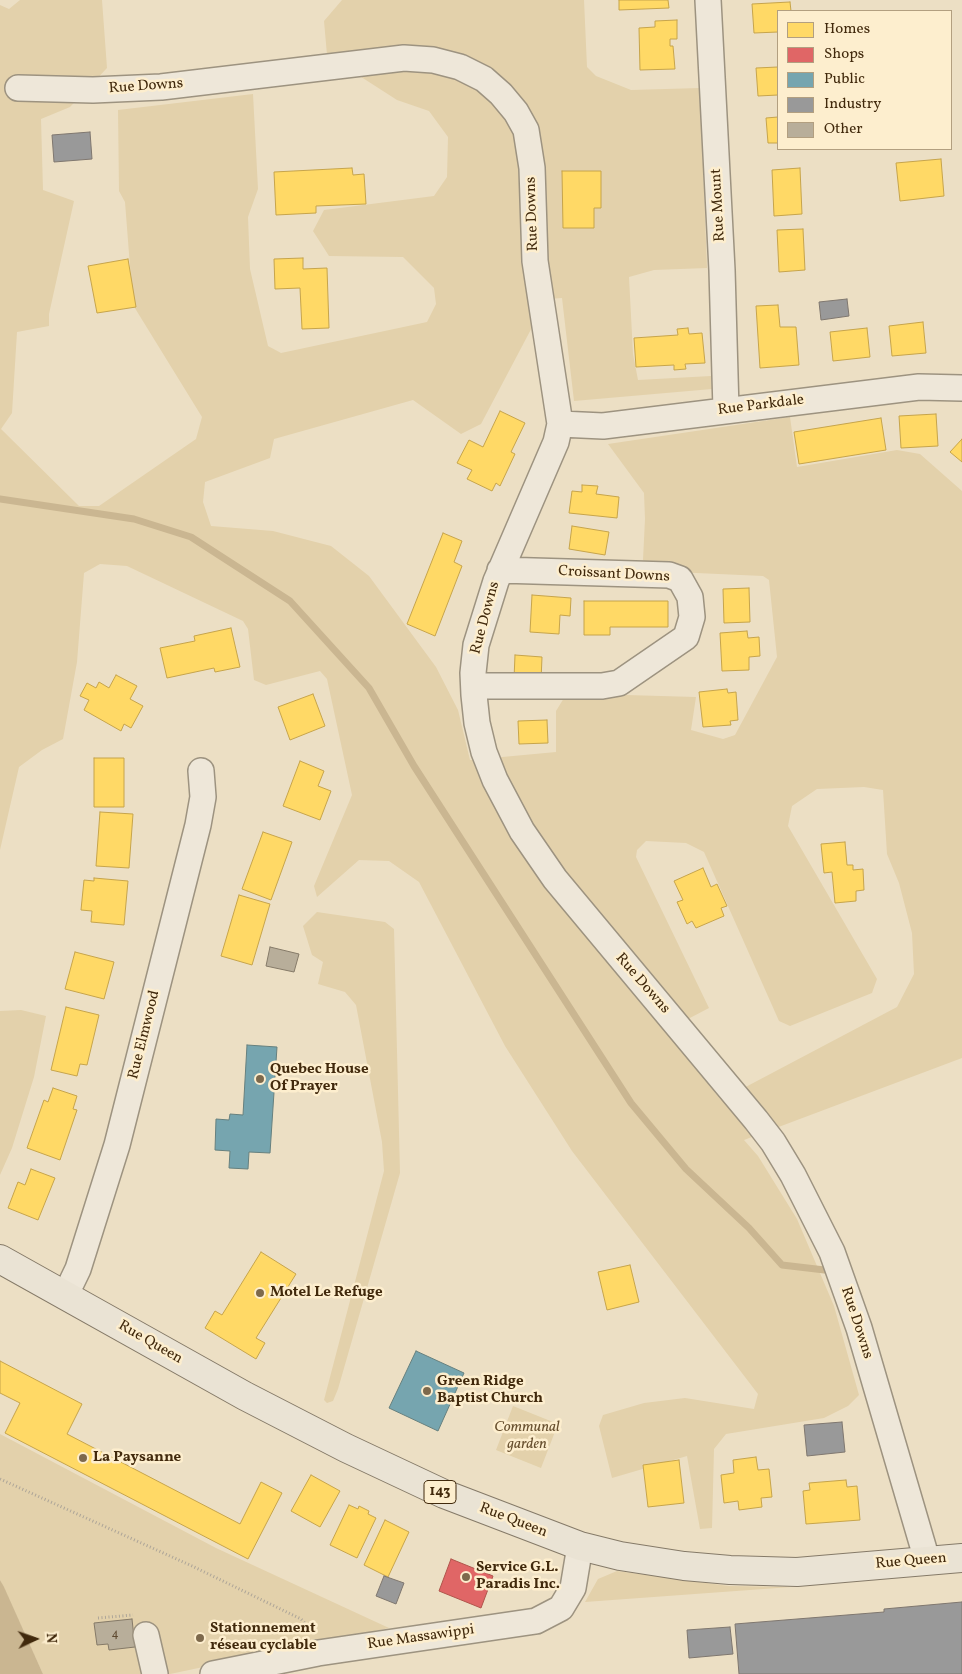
<!DOCTYPE html>
<html>
<head>
<meta charset="utf-8">
<style>
  body { margin:0 }
  #map { position:relative; width:962px; height:1674px; overflow:hidden; background:#ecdfc4; font-family:Vollkorn,serif }
  canvas { display:block }
  .legend { position:absolute; left:777px; top:10px; width:175px; height:140px; box-sizing:border-box; background:#fdeece; border:1px solid #b29f80; margin:0; padding:6px 9px; list-style:none; font-size:15px; color:#41290c }
  .legend li { display:flex; align-items:center; gap:10px; height:25px }
  .legend b { width:25px; border:1px solid #b29f80 }
  .north { position:absolute; left:10px; top:1614px; width:50px; height:50px; -webkit-text-stroke:4px #fdeece; paint-order:stroke; rotate:87deg; font-size:14px; font-weight:700; line-height:20px; text-align:center; color:#41290c }
  .north::after { content:''; display:block; margin:auto; width:18px; height:22px; background:#41290c; clip-path:polygon(50% 0,100% 100%,50% 72%,0 100%) }
</style>
</head>
<body>
<div id="map">
<canvas width="962" height="1674"></canvas>
<ul class="legend">
<li><b style="height:14px;background:#ffd966"></b>Homes</li>
<li><b style="height:14px;background:#e06666"></b>Shops</li>
<li><b style="height:14px;background:#76a5af"></b>Public</li>
<li><b style="height:14px;background:#999"></b>Industry</li>
<li><b style="height:14px;background:#b8ae9a"></b>Other</li>
</ul>
<div class="north">N</div>
</div>
<script>
const c = document.querySelector('canvas').getContext('2d');
c.lineJoin = 'round';
function fillPath(path, color) { c.fillStyle = color; c.fill(path, 'evenodd'); }
const toPath = rows => new Path2D(rows.map(r => 'M' + r).join(''));
function strokePath(path, color, width, dash) { c.strokeStyle = color; c.lineWidth = width; c.lineCap = dash ? 'butt' : 'round'; c.setLineDash(dash || []); c.stroke(path); }
function drawText(font, color, halo, rows, align = 'center') {
  c.font = font + ' Vollkorn,serif'; c.lineWidth = 5; c.setLineDash([]); c.textBaseline = 'middle'; c.strokeStyle = halo; c.fillStyle = color; for (const [text, x, y, turn = 0] of rows) {
    c.save(); c.translate(x, y); c.rotate((+turn || 0) * Math.PI / 180); c.textAlign = isNaN(turn) ? turn : align; if (halo) c.strokeText(text, 0, 0); c.fillText(text, 0, 0); c.restore();
  }
}
fillPath(toPath([
  [20,0,102,0,107,68,70,107,41,119,43,190,74,201,49,314,49,326,17,332,12,413,1,429,79,506,99,506,196,439,202,417,133,305,125,202,119,191,118,110,253,94,258,189,248,217,250,269,268,346,281,353,427,322,436,304,434,288,403,257,329,256,313,231,324,210,434,196,447,177,448,137,429,111,397,100,327,55,324,21,342,0,584,0,587,67,596,76,631,90,700,88,707,268,654,270,629,277,633,354,638,380,711,376,712,389,574,401,562,298,547,299,481,424,461,434,413,400,274,439,270,458,205,482,203,502,211,526,273,531,331,546,369,576,436,667,458,710,470,760,556,752,556,711,564,698,626,695,696,697,691,730,723,739,735,735,777,657,769,580,763,576,652,571,643,560,645,519,644,493,608,444,790,417,797,467,897,450,920,454,962,491,962,1058,744,1140,758,1156,797,1219,834,1306,859,1395,848,1406,824,1418,726,1434,714,1449,712,1528,700,1529,687,1456,612,1478,599,1426,603,1415,644,1403,685,1398,754,1409,758,1394,572,1151,505,1046,419,882,389,861,359,860,317,897,314,886,352,795,327,679,320,671,266,685,254,680,248,629,243,621,127,566,100,564,84,573,77,662,63,739,42,750,19,767,0,850,0,5,9,9],
  [864,787,883,790,887,854,899,883,912,933,914,974,897,1007,721,1100,665,1031,709,1008,636,857,637,850,646,841,686,843,704,852,779,1021,790,1026,872,993,877,979,788,826,792,806,817,789],
  [317,912,385,922,394,929,400,1173,338,1389,333,1401,327,1403,324,1400,384,1171,382,1142,356,1005,345,992,318,984,323,962,312,955,303,926],
  [21,1010,46,1016,34,1077,12,1148,0,1175,0,1011],
  [513,1406,558,1424,541,1468,496,1450],
  [0,1434,216,1548,389,1628,170,1674,43,1674,0,1580],
  [617,1571,729,1586,791,1587,585,1602,598,1579]
]), '#e3d1ab');
fillPath(toPath([
  [0,1580,4,1587,43,1674,0,1674]
]), '#cab691');
const homes = toPath([
  [619,0,668,0,669,8,619,10,619,0],
  [790,2,791,11,778,11,778,32,754,33,752,4,790,2],
  [677,20,677,39,670,39,670,46,673,46,675,69,640,70,639,28,655,27,655,21,677,20],
  [778,67,778,95,758,96,756,68,778,67],
  [778,117,778,143,768,143,766,118,778,117],
  [941,159,944,196,900,201,896,163,941,159],
  [352,168,353,175,364,174,366,204,316,206,316,213,276,215,274,172,352,168],
  [800,168,802,214,774,216,772,170,800,168],
  [562,171,601,171,601,208,594,208,594,228,563,228,562,171],
  [803,229,805,270,779,272,777,230,803,229],
  [303,258,303,269,327,268,329,328,302,329,300,288,275,289,274,259,303,258],
  [128,259,136,307,97,313,88,266,128,259],
  [778,305,780,327,796,327,799,365,760,368,756,306,778,305],
  [923,322,926,353,892,356,889,326,923,322],
  [688,328,689,334,702,333,705,363,685,364,686,369,674,370,674,365,636,367,634,338,678,335,677,329,688,328],
  [867,328,870,357,833,361,830,332,867,328],
  [500,411,525,423,511,452,515,454,500,486,496,483,492,491,467,479,472,470,457,463,469,440,483,447,500,411],
  [936,414,938,446,901,448,899,416,936,414],
  [881,418,886,450,799,464,794,432,881,418],
  [962,439,962,462,950,452,962,439],
  [582,485,598,486,596,494,619,497,617,518,569,513,572,491,582,492,582,485],
  [572,526,609,532,605,555,569,549,572,526],
  [443,533,462,541,454,562,462,566,435,636,407,624,443,533],
  [749,588,750,622,724,623,723,589,749,588],
  [532,595,571,598,570,616,560,615,559,634,530,632,532,595],
  [584,601,668,601,668,627,610,627,610,635,584,635,584,601],
  [231,628,240,667,215,672,214,668,167,678,160,648,195,641,194,636,231,628],
  [747,631,748,638,759,637,760,656,749,657,749,670,722,671,720,633,747,631],
  [515,655,542,657,541,681,514,679,515,655],
  [116,675,137,686,130,699,143,706,131,728,124,724,121,731,84,710,89,700,80,696,87,683,96,688,99,682,109,688,116,675],
  [727,689,728,693,736,692,738,720,730,721,731,725,703,727,699,692,727,689],
  [313,694,325,726,290,740,278,707,313,694],
  [547,720,548,743,519,744,518,721,547,720],
  [94,758,124,758,124,807,94,807,94,758],
  [300,761,324,771,318,786,331,791,320,820,283,806,300,761],
  [100,812,133,814,129,868,96,866,100,812],
  [263,832,292,842,271,900,242,889,263,832],
  [845,842,847,865,853,865,853,870,863,869,864,890,856,891,856,901,835,903,832,872,824,873,821,844,845,842],
  [703,868,711,887,717,884,727,906,721,908,724,916,696,928,692,921,687,924,677,902,683,900,674,881,703,868],
  [94,878,128,881,124,925,91,922,92,911,81,910,84,880,94,881,94,878],
  [239,895,270,904,252,965,221,956,239,895],
  [75,952,114,962,104,999,65,989,75,952],
  [66,1007,99,1015,87,1065,80,1064,77,1076,51,1070,66,1007],
  [53,1088,77,1096,73,1109,77,1110,60,1160,27,1148,44,1100,48,1102,53,1088],
  [31,1169,55,1178,38,1220,8,1208,18,1182,25,1185,31,1169],
  [261,1252,296,1274,256,1338,265,1343,256,1359,205,1328,215,1311,222,1315,261,1252],
  [630,1265,639,1302,607,1310,598,1272,630,1265],
  [0,1361,82,1404,67,1434,240,1524,261,1482,282,1493,248,1559,5,1433,20,1403,0,1393,0,1361],
  [756,1457,758,1470,769,1469,772,1497,761,1498,762,1507,739,1510,738,1501,724,1503,721,1475,734,1473,733,1460,756,1457],
  [679,1460,684,1503,648,1507,643,1465,679,1460],
  [311,1475,340,1491,320,1527,291,1511,311,1475],
  [846,1480,847,1487,857,1486,860,1520,806,1524,803,1491,810,1490,809,1483,846,1480],
  [349,1505,358,1509,359,1506,369,1511,368,1514,376,1518,357,1558,330,1545,349,1505],
  [385,1520,409,1532,388,1577,364,1565,385,1520]
]);
fillPath(homes, '#ffd966');
strokePath(homes, '#c6a44b', 1);
const shops = toPath([
  [451,1559,493,1576,481,1608,439,1591,451,1559]
]);
fillPath(shops, '#e06666');
strokePath(shops, '#b0544b', 1);
const public = toPath([
  [247,1045,277,1047,270,1153,249,1152,248,1169,229,1168,230,1151,215,1150,216,1119,229,1120,230,1114,243,1115,247,1045],
  [416,1351,464,1373,438,1431,389,1408,416,1351]
]);
fillPath(public, '#76a5af');
strokePath(public, '#66807e', 1);
const industry = toPath([
  [90,132,92,159,54,162,52,135,90,132],
  [847,299,849,316,821,320,819,302,847,299],
  [842,1422,845,1452,807,1456,804,1425,842,1422],
  [384,1576,404,1583,396,1604,376,1596,384,1576],
  [962,1602,962,1674,739,1674,735,1624,884,1612,884,1609,962,1602],
  [730,1627,733,1654,689,1658,687,1630,730,1627]
]);
fillPath(industry, '#999');
strokePath(industry, '#7f776f', 1);
strokePath(toPath([
  [0,499,134,519,191,537,290,601,369,688,414,766,631,1103,686,1169,749,1228,782,1265,833,1271]
]), '#cab691', 7);
const building = toPath([
  [270,947,299,954,294,972,266,966,270,947],
  [132,1619,135,1647,109,1650,108,1644,97,1645,94,1623,132,1619]
]);
fillPath(building, '#b8ae9a');
strokePath(building, '#857a68', 1);
const minor = toPath([
  [708,0,722,270,726,410],
  [18,88,93,90,161,87,404,58,433,60,460,67,484,79,501,94,516,112,526,130,532,168,535,261,560,424,556,442,496,581,476,645,473,673,474,695,477,723,484,752,495,780,522,831,555,879,756,1120,773,1142,793,1175,832,1252,859,1328,927,1560],
  [560,424,603,426,919,387,962,388],
  [474,686,602,686,619,683,686,637,692,617,690,597,680,579,669,575,500,570],
  [66,1294,78,1269,117,1145,198,825,203,797,201,771],
  [146,1635,155,1674],
  [213,1674,318,1653,536,1621,561,1608,573,1588,580,1546]
]);
const major = toPath([
  [0,1259,245,1396,346,1448,444,1494,580,1546,620,1556,684,1566,730,1570,797,1572,962,1558]
]);
strokePath(minor, '#9d9380', 28);
strokePath(major, '#857a68', 30);
strokePath(toPath([
  [0,1479,192,1566,301,1619,312,1631],
  [98,1618,133,1615]
]), '#ada598', 3, [1, 2.5]);
strokePath(minor, '#eee7d9', 25);
strokePath(major, '#eae3d4', 28);
for (const [x, y, r, color] of [
  [260,1079,5,"#7d694c"],
  [260,1293,5,"#7d694c"],
  [427,1391,5,"#7d694c"],
  [83,1458,5,"#7d694c"],
  [466,1577,5,"#7d694c"],
  [200,1638,5,"#7d694c"]
]) { const dot = new Path2D(); dot.arc(x, y, r, 0, 2 * Math.PI); c.fillStyle = color; c.fill(dot); strokePath(dot, '#fdeece', 2); }
drawText('12px', '#5f4a30', null, [
  ["4",115,1635]
]);
for (const [x, y, w] of [
  [440,1492,32]
]) { const box = new Path2D(); box.roundRect(x - w / 2, y - 11.5, w, 23, 4); c.fillStyle = '#fdeece'; c.fill(box); strokePath(box, '#41290c', 1); }
drawText('bold 14px', '#41290c', null, [
  ["143",440,1492]
]);
drawText('15px', '#41290c', '#fdeece', [
  ["Rue Downs",146,87,-4],
  ["Rue Mount",719,205,-93],
  ["Rue Downs",533,214,-92],
  ["Rue Parkdale",761,406,-7],
  ["Croissant Downs",614,575,3],
  ["Rue Downs",486,618,-75],
  ["Rue Downs",642,984,49],
  ["Rue Elmwood",145,1035,-76],
  ["Rue Downs",856,1323,72],
  ["Rue Queen",150,1343,30],
  ["Rue Queen",513,1521,21],
  ["Rue Queen",911,1562,-5],
  ["Rue Massawippi",421,1638,-8]
]);
drawText('bold 15px', '#41290c', '#fdeece', [
  ["Quebec House",270,1070],
  ["Of Prayer",270,1087],
  ["Motel Le Refuge",270,1293],
  ["Green Ridge",437,1382],
  ["Baptist Church",437,1399],
  ["La Paysanne",93,1458],
  ["Service G.L.",476,1568],
  ["Paradis Inc.",476,1585],
  ["Stationnement",210,1629],
  ["réseau cyclable",210,1646]
], 'left');
drawText('italic 15px', '#68502f', '#fdeece', [
  ["Communal",527,1428],
  ["garden",527,1445]
]);
</script>
</body>
</html>
